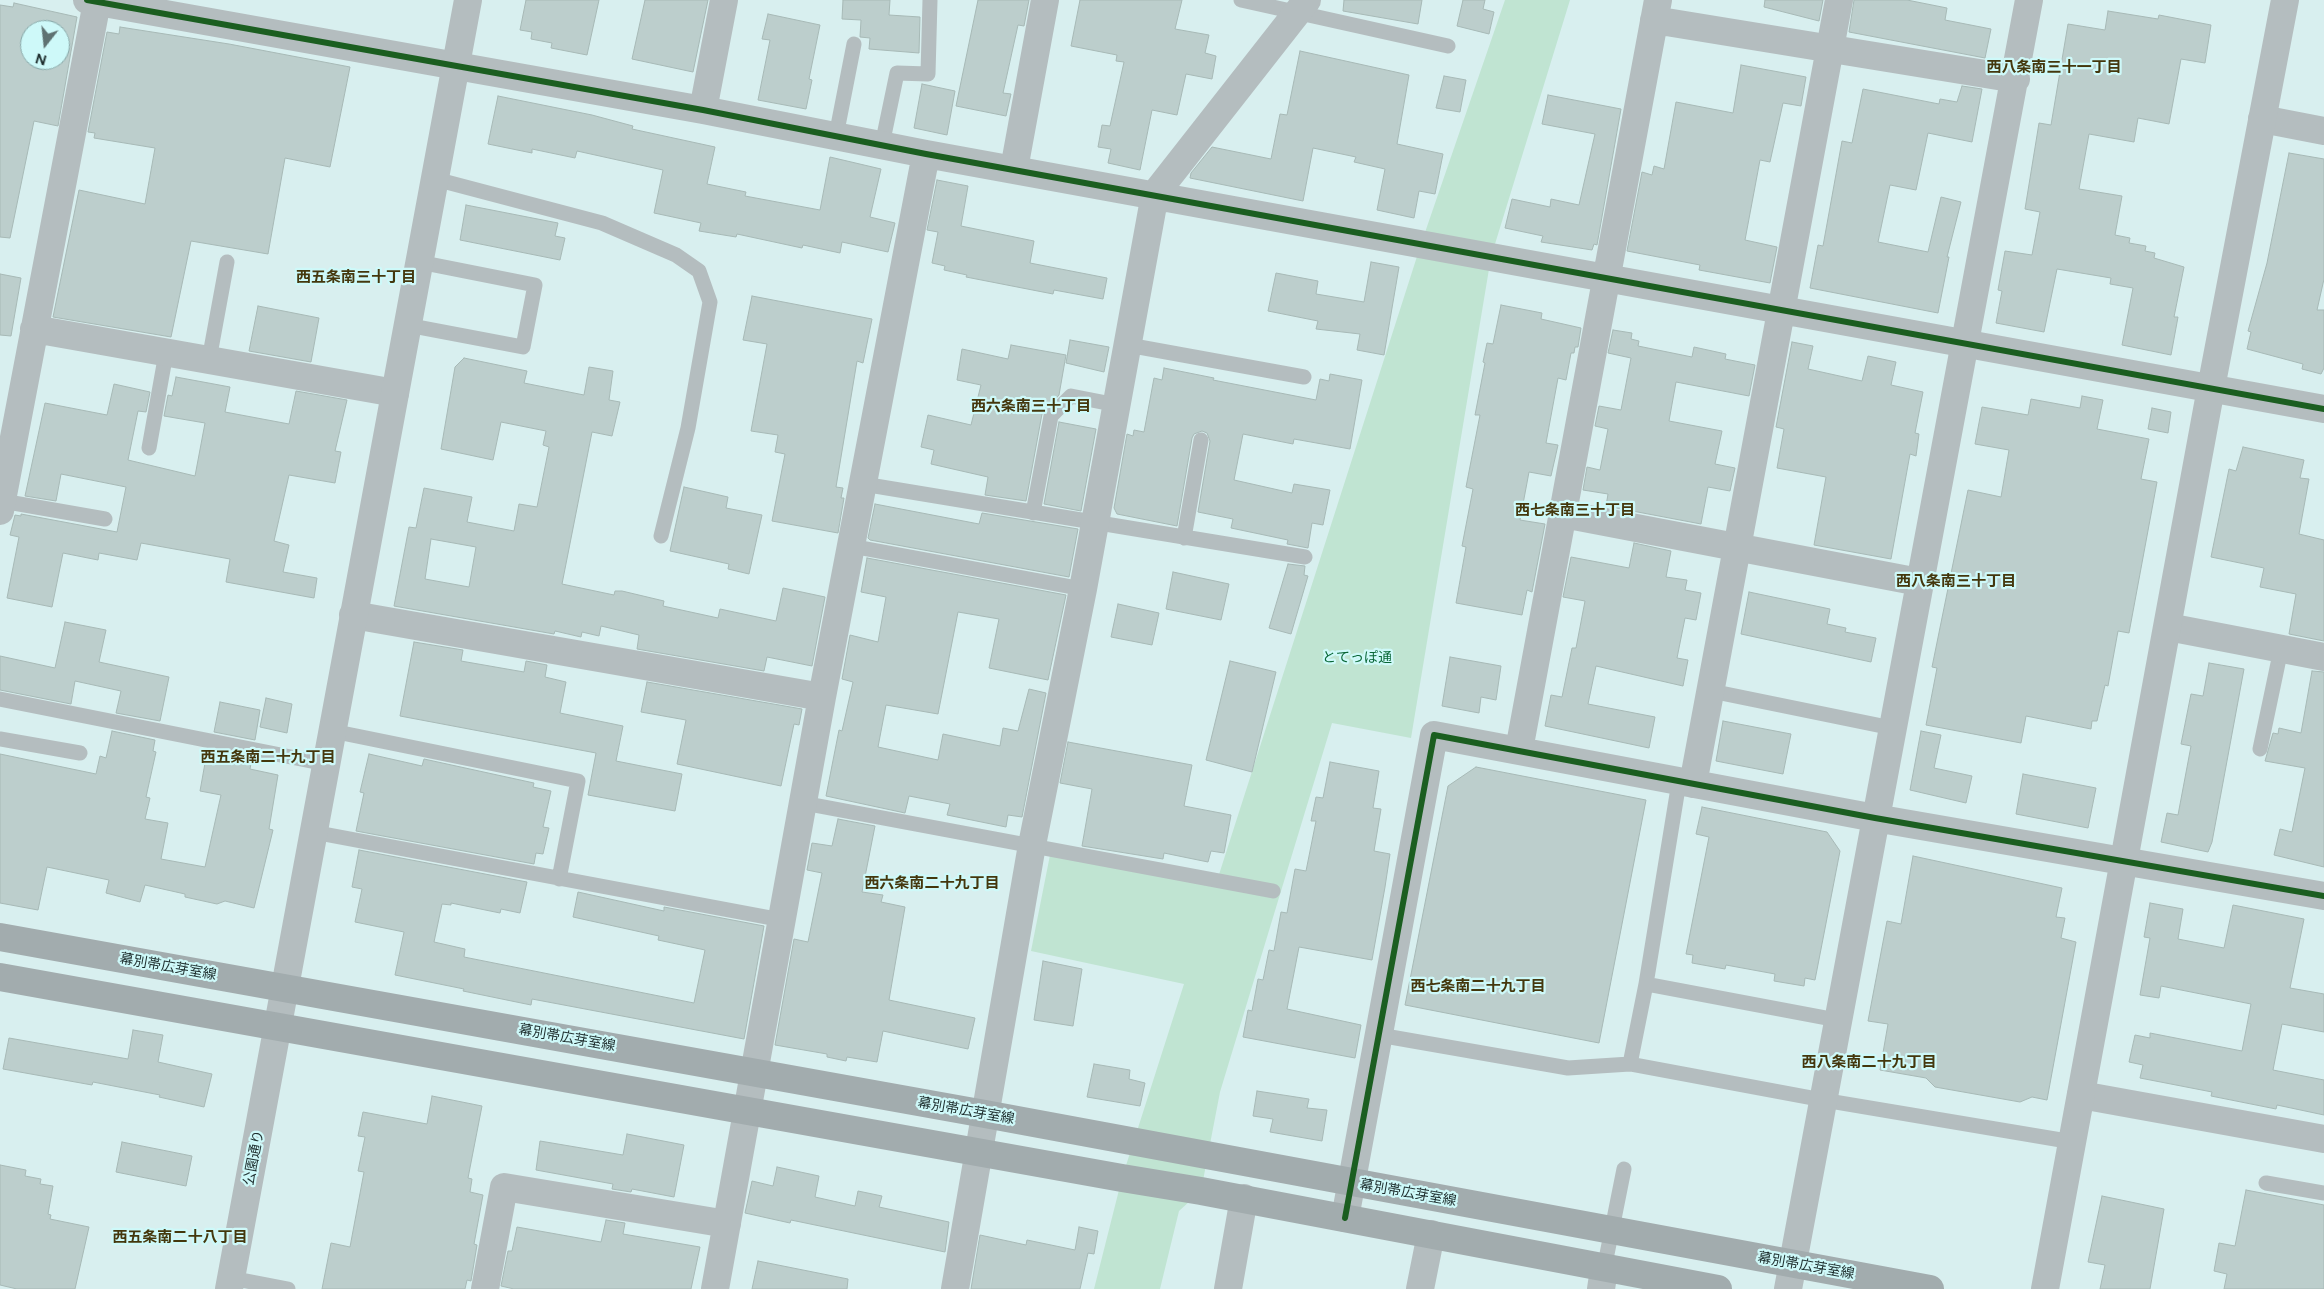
<!DOCTYPE html>
<html>
<head>
<meta charset="utf-8">
<style>
  body { margin:0 }
  #map { position:relative; width:2324px; height:1289px; overflow:hidden; background:#d8efef; font-family:Figtree,sans-serif }
  canvas { display:block }
  .north { position:absolute; left:20px; top:20px; width:50px; height:50px; box-sizing:border-box; background:#cef9f9; border:1px solid #88a8a8; border-radius:50%; rotate:196deg; font-size:14px; font-weight:700; line-height:20px; text-align:center; color:#1e2e2e }
  .north::after { content:''; display:block; margin:auto; width:18px; height:22px; background:#5f7272; clip-path:polygon(50% 0,100% 100%,50% 72%,0 100%) }
</style>
</head>
<body>
<div id="map">
<canvas width="2324" height="1289"></canvas>
<div class="north">N</div>
</div>
<script>
const c = document.querySelector('canvas').getContext('2d');
c.lineJoin = 'round';
function fillPath(path, color) { c.fillStyle = color; c.fill(path, 'evenodd'); }
const toPath = rows => new Path2D(rows.map(r => 'M' + r).join(''));
function strokePath(path, color, width, dash) { c.strokeStyle = color; c.lineWidth = width; c.lineCap = dash ? 'butt' : 'round'; c.setLineDash(dash || []); c.stroke(path); }
function drawText(font, color, halo, rows, align = 'center') {
  c.font = font + ' Figtree,"Noto Sans JP",sans-serif'; c.lineWidth = 4.5; c.setLineDash([]); c.textBaseline = 'middle'; c.strokeStyle = halo; c.fillStyle = color; for (const [text, x, y, turn = 0] of rows) {
    c.save(); c.translate(x, y); c.rotate((+turn || 0) * Math.PI / 180); c.textAlign = isNaN(turn) ? turn : align; if (halo) c.strokeText(text, 0, 0); c.fillText(text, 0, 0); c.restore();
  }
}
fillPath(toPath([
  [1505,0,1570,0,1491,257,1411,738,1332,723,1220,1092,1201,1191,1179,1211,1160,1289,1094,1289,1122,1178,1184,984,1031,951,1050,855,1215,887,1421,244]
]), '#c0e4d2');
const building = toPath([
  [526,0,599,0,587,55,551,48,552,43,531,39,532,32,520,30,526,0],
  [645,0,708,0,693,72,632,59,645,0],
  [843,0,890,0,889,15,920,17,919,53,869,49,870,38,860,37,861,20,842,19,843,0],
  [978,0,1029,0,1024,26,1018,25,1003,93,1011,94,1006,116,956,106,978,0],
  [1080,0,1182,0,1175,29,1209,35,1205,53,1216,56,1212,79,1186,74,1177,115,1152,110,1140,170,1108,163,1111,149,1098,147,1102,125,1110,126,1124,62,1116,61,1117,55,1071,46,1080,0],
  [1344,0,1422,0,1418,24,1343,11,1344,0],
  [1463,0,1485,0,1483,9,1494,12,1489,34,1457,26,1463,0],
  [1765,0,1823,0,1819,21,1764,7,1765,0],
  [1854,0,1907,0,1947,8,1945,20,1991,29,1985,58,1849,32,1854,0],
  [14,3,77,17,58,126,34,121,10,238,0,237,0,5,13,7,14,3],
  [30,30,60,30,60,60,30,60,30,30],
  [2108,11,2158,19,2159,15,2211,25,2205,63,2181,59,2169,124,2138,118,2134,142,2089,134,2079,189,2122,196,2115,235,2130,238,2129,243,2146,246,2145,251,2155,253,2154,258,2184,267,2174,317,2178,317,2171,355,2122,345,2133,288,2110,284,2111,278,2057,269,2044,332,1996,323,2002,291,1998,290,2005,251,2032,255,2040,212,2025,209,2039,123,2051,125,2068,24,2105,30,2108,11],
  [768,14,820,25,809,79,812,80,806,109,758,100,770,40,762,39,768,14],
  [120,27,229,44,350,67,330,167,285,158,268,254,191,241,171,337,53,317,79,190,145,204,155,148,94,138,95,133,88,132,107,32,119,34,120,27],
  [1300,51,1409,75,1397,144,1443,154,1435,194,1419,191,1414,218,1377,210,1385,169,1354,162,1356,157,1313,148,1303,201,1190,178,1191,173,1212,147,1271,159,1280,114,1287,115,1300,51],
  [1741,65,1806,77,1801,106,1783,103,1770,162,1760,160,1745,240,1777,247,1770,283,1699,270,1700,265,1627,251,1642,172,1652,175,1654,166,1664,169,1676,102,1733,113,1741,65],
  [1444,76,1466,80,1460,112,1436,108,1444,76],
  [922,84,955,91,947,135,914,128,922,84],
  [1962,86,1982,89,1972,142,1928,133,1916,190,1890,185,1878,242,1928,252,1941,197,1961,202,1947,257,1949,257,1938,313,1810,288,1818,245,1823,246,1842,141,1852,143,1863,89,1939,104,1940,99,1957,102,1962,86],
  [1548,95,1621,109,1597,245,1594,244,1592,250,1541,242,1543,236,1505,228,1512,199,1550,207,1551,199,1579,205,1595,134,1542,124,1548,95],
  [498,96,592,115,633,126,632,129,715,147,707,184,746,192,745,196,820,210,830,157,881,169,870,217,895,223,888,252,842,242,840,253,803,245,802,248,737,234,736,237,699,231,701,223,654,213,663,170,577,151,575,158,532,149,532,153,488,144,498,96],
  [2289,153,2324,159,2324,279,2317,310,2324,310,2324,368,2321,374,2302,369,2303,364,2247,349,2251,332,2248,331,2267,263,2289,153],
  [937,180,968,186,961,226,1034,241,1030,263,1107,278,1103,299,1054,290,1053,294,966,277,967,275,944,270,945,266,932,263,938,232,927,230,937,180],
  [466,205,558,223,555,236,565,238,560,260,460,240,466,205],
  [1371,262,1399,267,1384,355,1357,350,1360,334,1316,329,1318,321,1268,311,1276,273,1318,281,1316,294,1364,302,1371,262],
  [0,274,21,278,11,336,0,335,0,274],
  [752,296,872,319,863,363,857,361,836,487,843,488,841,498,844,498,838,533,772,521,785,454,775,452,778,435,751,431,767,344,743,340,752,296],
  [1501,305,1542,313,1541,319,1581,328,1578,347,1575,347,1574,353,1571,353,1566,380,1558,378,1546,443,1558,445,1551,476,1529,472,1520,520,1545,524,1532,592,1527,590,1522,615,1456,603,1466,547,1462,546,1473,489,1466,487,1480,415,1475,415,1485,363,1483,362,1487,343,1493,344,1501,305],
  [258,306,319,318,311,362,249,351,258,306],
  [1613,330,1632,333,1631,339,1639,341,1638,346,1692,357,1694,347,1726,354,1725,359,1755,365,1749,396,1676,382,1669,421,1722,431,1715,464,1735,468,1730,491,1708,487,1701,524,1606,506,1608,494,1583,490,1587,467,1600,470,1608,429,1595,426,1599,406,1621,410,1631,358,1608,353,1613,330],
  [1070,340,1109,347,1104,372,1066,363,1070,340],
  [1792,342,1813,346,1808,369,1862,381,1868,356,1896,362,1891,385,1923,392,1915,433,1919,434,1916,456,1910,454,1891,559,1814,545,1826,477,1777,468,1784,429,1776,427,1792,342],
  [1011,345,1066,355,1059,395,1042,414,1026,501,985,495,988,477,931,464,934,450,921,447,928,415,971,425,981,385,957,380,962,349,1008,359,1011,345],
  [464,358,527,371,524,383,584,395,589,367,613,371,609,400,620,402,612,436,592,432,562,584,614,595,615,591,622,591,664,601,663,606,718,618,720,609,776,621,783,588,825,597,812,666,767,657,764,671,637,649,639,635,601,626,599,636,582,632,581,637,555,631,554,634,394,606,409,527,416,528,424,488,472,497,467,522,514,531,519,504,537,507,549,447,543,445,546,431,501,422,493,460,441,449,455,367,464,358],
  [431,539,476,547,469,587,425,579,431,539],
  [1164,368,1214,378,1213,380,1316,400,1320,379,1329,381,1330,374,1362,380,1350,449,1294,439,1293,444,1243,434,1234,480,1292,493,1294,484,1330,490,1323,525,1312,523,1308,548,1287,544,1288,540,1231,528,1233,519,1198,512,1210,441,1207,433,1202,431,1194,434,1192,438,1177,526,1117,514,1114,508,1127,434,1133,436,1134,430,1144,432,1154,378,1162,380,1164,368],
  [176,377,230,387,225,412,289,424,296,391,347,400,335,451,341,452,335,483,289,475,274,541,289,545,283,572,317,578,314,598,226,582,230,559,141,543,137,560,99,553,98,560,63,553,52,607,7,598,19,537,10,535,15,515,21,516,21,514,117,532,126,487,61,474,56,501,25,496,45,403,107,415,114,384,150,392,146,412,138,411,128,460,195,476,205,423,164,416,168,395,172,396,176,377],
  [2082,396,2103,400,2097,429,2149,439,2141,479,2157,482,2129,633,2118,631,2108,686,2105,685,2097,721,2092,721,2091,729,2026,716,2021,743,1926,725,1937,668,1932,667,1968,490,2001,497,2009,450,1975,444,1982,407,2028,415,2031,399,2080,408,2082,396],
  [2152,408,2171,412,2168,433,2148,429,2152,408],
  [1059,422,1096,429,1081,511,1044,504,1059,422],
  [2243,447,2304,460,2300,478,2309,479,2299,534,2324,540,2324,641,2289,634,2296,594,2260,587,2264,568,2211,557,2229,469,2236,471,2243,447],
  [684,487,728,497,726,508,762,515,749,574,728,569,729,564,670,551,684,487],
  [875,504,979,524,982,513,1078,529,1069,577,870,540,868,538,875,504],
  [1634,543,1671,551,1666,577,1687,580,1685,590,1701,593,1696,620,1685,618,1677,658,1688,660,1683,686,1596,666,1588,704,1655,717,1649,748,1545,726,1551,695,1562,697,1572,648,1576,648,1585,601,1563,597,1571,557,1629,568,1634,543],
  [867,558,1066,595,1048,680,989,668,999,619,958,612,938,714,886,705,878,747,938,760,943,734,1000,746,1003,728,1018,731,1029,689,1046,693,1022,817,1008,815,1006,827,947,815,950,804,909,796,905,813,826,796,839,730,842,731,853,682,842,679,850,635,878,642,886,597,861,592,867,558],
  [1288,564,1305,566,1304,575,1308,576,1291,634,1269,628,1288,564],
  [1173,572,1229,584,1221,620,1166,609,1173,572],
  [1749,592,1830,609,1827,624,1846,628,1845,632,1876,638,1871,662,1741,634,1749,592],
  [1118,604,1159,613,1152,645,1111,637,1118,604],
  [65,622,106,630,99,662,169,677,160,721,116,713,121,691,75,681,71,704,0,690,0,656,55,668,65,622],
  [414,642,463,650,461,661,524,672,526,661,547,665,545,677,566,682,560,713,623,726,616,761,682,774,675,811,588,795,596,753,400,716,414,642],
  [1450,657,1501,666,1496,700,1481,697,1479,713,1442,706,1450,657],
  [1230,661,1276,672,1252,772,1206,760,1230,661],
  [2209,663,2244,669,2212,842,2208,852,2161,842,2167,813,2178,815,2191,746,2181,744,2191,694,2203,696,2209,663],
  [2312,671,2324,672,2324,867,2274,855,2280,829,2292,832,2305,768,2265,761,2273,733,2278,734,2279,728,2301,733,2312,671],
  [647,682,802,709,799,725,794,724,781,786,677,764,686,720,641,712,647,682],
  [266,698,292,704,287,733,260,727,266,698],
  [220,702,260,710,255,740,214,732,220,702],
  [1723,721,1791,734,1783,774,1716,761,1723,721],
  [112,731,155,740,153,751,156,752,146,797,150,798,145,819,168,823,161,859,205,867,221,795,200,791,207,752,252,759,250,769,278,775,269,829,273,830,254,908,225,901,217,904,185,897,185,894,145,885,140,902,106,893,109,880,47,867,38,910,0,903,0,754,96,774,100,756,106,758,112,731],
  [1921,731,1941,735,1934,768,1972,776,1966,803,1910,790,1921,731],
  [1068,742,1192,765,1184,806,1231,815,1224,853,1211,851,1208,862,1164,853,1163,859,1082,846,1092,789,1060,783,1068,742],
  [369,754,422,766,424,759,534,783,533,787,551,791,543,827,549,828,543,854,536,853,534,864,356,831,364,793,360,792,369,754],
  [1330,762,1379,771,1373,808,1381,809,1374,851,1390,854,1385,887,1372,960,1299,947,1287,1009,1361,1025,1355,1058,1243,1037,1248,1010,1252,1011,1258,979,1263,980,1269,950,1274,951,1281,912,1287,913,1295,869,1306,871,1316,821,1311,821,1316,797,1323,798,1330,762],
  [1476,767,1646,800,1599,1043,1405,1005,1448,786,1476,767],
  [2023,774,2096,788,2088,828,2016,814,2023,774],
  [1702,807,1827,832,1840,851,1815,980,1805,978,1804,986,1774,981,1775,974,1726,965,1725,969,1692,963,1693,955,1686,954,1709,837,1696,834,1702,807],
  [838,819,875,826,862,892,883,895,881,902,905,907,889,1000,975,1018,968,1049,883,1031,877,1062,847,1057,846,1061,827,1057,827,1054,775,1045,794,939,808,942,822,873,807,870,812,843,832,846,838,819],
  [359,850,527,882,520,913,501,909,500,913,451,903,451,905,442,904,434,942,465,949,464,957,694,1003,705,950,658,940,659,936,573,917,578,892,664,911,664,907,764,926,744,1039,532,999,531,1005,463,991,464,989,395,975,404,932,355,922,362,889,352,887,359,850],
  [1913,856,2062,888,2056,917,2065,918,2061,938,2076,942,2047,1100,2032,1097,2020,1102,1935,1087,1926,1078,1880,1070,1888,1024,1868,1021,1887,921,1901,924,1913,856],
  [2150,903,2183,909,2178,939,2224,948,2233,905,2304,919,2290,988,2324,994,2324,1032,2282,1024,2273,1070,2324,1080,2324,1115,2277,1105,2276,1109,2211,1096,2212,1092,2140,1078,2143,1065,2129,1062,2135,1035,2150,1038,2150,1033,2242,1051,2251,1004,2161,986,2159,998,2140,995,2150,938,2144,937,2150,903],
  [1043,961,1082,969,1073,1026,1034,1020,1043,961],
  [133,1030,163,1035,158,1062,212,1074,204,1107,159,1097,160,1095,93,1082,92,1085,3,1069,9,1038,128,1059,133,1030],
  [1094,1064,1130,1070,1129,1079,1145,1083,1140,1106,1087,1097,1094,1064],
  [1257,1091,1309,1099,1307,1108,1327,1110,1322,1141,1270,1132,1273,1119,1253,1116,1257,1091],
  [432,1096,482,1106,468,1178,472,1179,470,1192,483,1195,474,1244,477,1245,471,1281,467,1280,465,1289,322,1289,331,1243,350,1247,364,1172,358,1171,365,1137,358,1136,363,1112,427,1124,432,1096],
  [627,1134,684,1145,674,1197,632,1189,631,1192,612,1189,613,1184,536,1170,540,1141,623,1155,627,1134],
  [122,1142,192,1156,186,1186,116,1172,122,1142],
  [0,1165,26,1170,25,1176,41,1179,40,1184,53,1186,48,1214,51,1215,50,1219,89,1227,75,1289,17,1289,0,1285,0,1165],
  [777,1167,819,1176,815,1197,855,1206,858,1191,882,1196,879,1207,949,1222,945,1252,791,1220,790,1223,745,1213,752,1181,773,1186,777,1167],
  [2246,1190,2324,1205,2324,1289,2224,1289,2227,1274,2214,1271,2219,1243,2235,1246,2246,1190],
  [2102,1196,2164,1209,2150,1289,2100,1289,2105,1265,2088,1262,2102,1196],
  [606,1220,625,1223,623,1234,700,1247,691,1289,514,1289,501,1286,508,1251,512,1251,517,1227,601,1242,606,1220],
  [1079,1227,1098,1231,1094,1254,1088,1253,1080,1289,971,1289,980,1235,1026,1245,1027,1240,1075,1250,1079,1227],
  [758,1261,848,1279,847,1289,752,1289,758,1261]
]);
fillPath(building, '#bccecc');
strokePath(building, '#a7b9b6', 1);
strokePath(toPath([
  [1241,0,1448,46],
  [836,136,854,44],
  [882,145,897,73,928,74,930,0],
  [435,179,602,223,676,255,699,271,710,302,688,428,661,536],
  [407,325,523,347,535,285,419,262],
  [1128,345,1304,377],
  [209,360,227,262],
  [149,448,166,353],
  [863,484,1305,557],
  [2,501,105,519],
  [1033,513,1051,416,1071,396,1117,405],
  [1184,538,1201,440],
  [851,546,1083,589],
  [1711,691,1892,728],
  [0,699,326,764],
  [332,731,578,781,559,879],
  [0,739,80,753],
  [2260,749,2281,649],
  [1679,782,1646,984,1837,1020],
  [803,803,1273,891],
  [313,832,782,920],
  [1379,1035,1568,1068,1630,1064,1823,1100,2073,1142],
  [1630,1064,1646,984],
  [2266,1183,2324,1193],
  [1604,1269,1624,1169],
  [231,1278,288,1289]
]), '#b4bdbf', 15);
strokePath(toPath([
  [87,0,703,110,926,154,2324,409],
  [1654,20,2016,79],
  [703,110,724,0],
  [2262,119,2324,131],
  [1014,169,1045,0],
  [34,329,395,393],
  [0,511,97,2],
  [1563,514,1919,582],
  [353,615,822,697],
  [2168,627,2324,657],
  [1519,750,1658,0],
  [1693,784,1839,0],
  [2081,1095,2324,1139],
  [1345,1218,1434,735,1875,818,2324,896],
  [485,1289,504,1187,727,1224],
  [715,1289,822,697,926,154],
  [955,1289,1032,845,1083,589,1155,194,1307,0],
  [1228,1289,1244,1198],
  [1420,1289,1431,1234],
  [1601,1289,1604,1269],
  [1788,1289,2029,0]
]), '#b4bdbf', 28);
strokePath(toPath([
  [229,1289,468,0],
  [2045,1289,2211,388,2285,0]
]), '#b4bdbf', 28);
strokePath(toPath([
  [0,937,985,1114,1930,1289],
  [0,977,1122,1178,1201,1191,1718,1289]
]), '#a2acae', 28);
strokePath(toPath([
  [87,0,703,110,926,154,2324,409],
  [1345,1218,1434,735,1875,818,2324,896]
]), '#1b5e20', 6);
drawText('14px', '#096636', '#cef9f9', [
  ["とてっぽ通",1357,658]
]);
drawText('14px', '#1e2e2e', '#cef9f9', [
  ["幕別帯広芽室線",168,967,10],
  ["幕別帯広芽室線",567,1038,10],
  ["幕別帯広芽室線",966,1111,10],
  ["公園通り",254,1158,-79],
  ["幕別帯広芽室線",1408,1193,10],
  ["幕別帯広芽室線",1806,1266,10]
]);
drawText('bold 15px', '#44370d', '#cef9f9', [
  ["西八条南三十一丁目",2054,68],
  ["西五条南三十丁目",356,278],
  ["西六条南三十丁目",1031,407],
  ["西七条南三十丁目",1575,511],
  ["西八条南三十丁目",1956,582],
  ["西五条南二十九丁目",268,758],
  ["西六条南二十九丁目",932,884],
  ["西七条南二十九丁目",1478,987],
  ["西八条南二十九丁目",1869,1063],
  ["西五条南二十八丁目",180,1238]
]);
</script>
</body>
</html>
